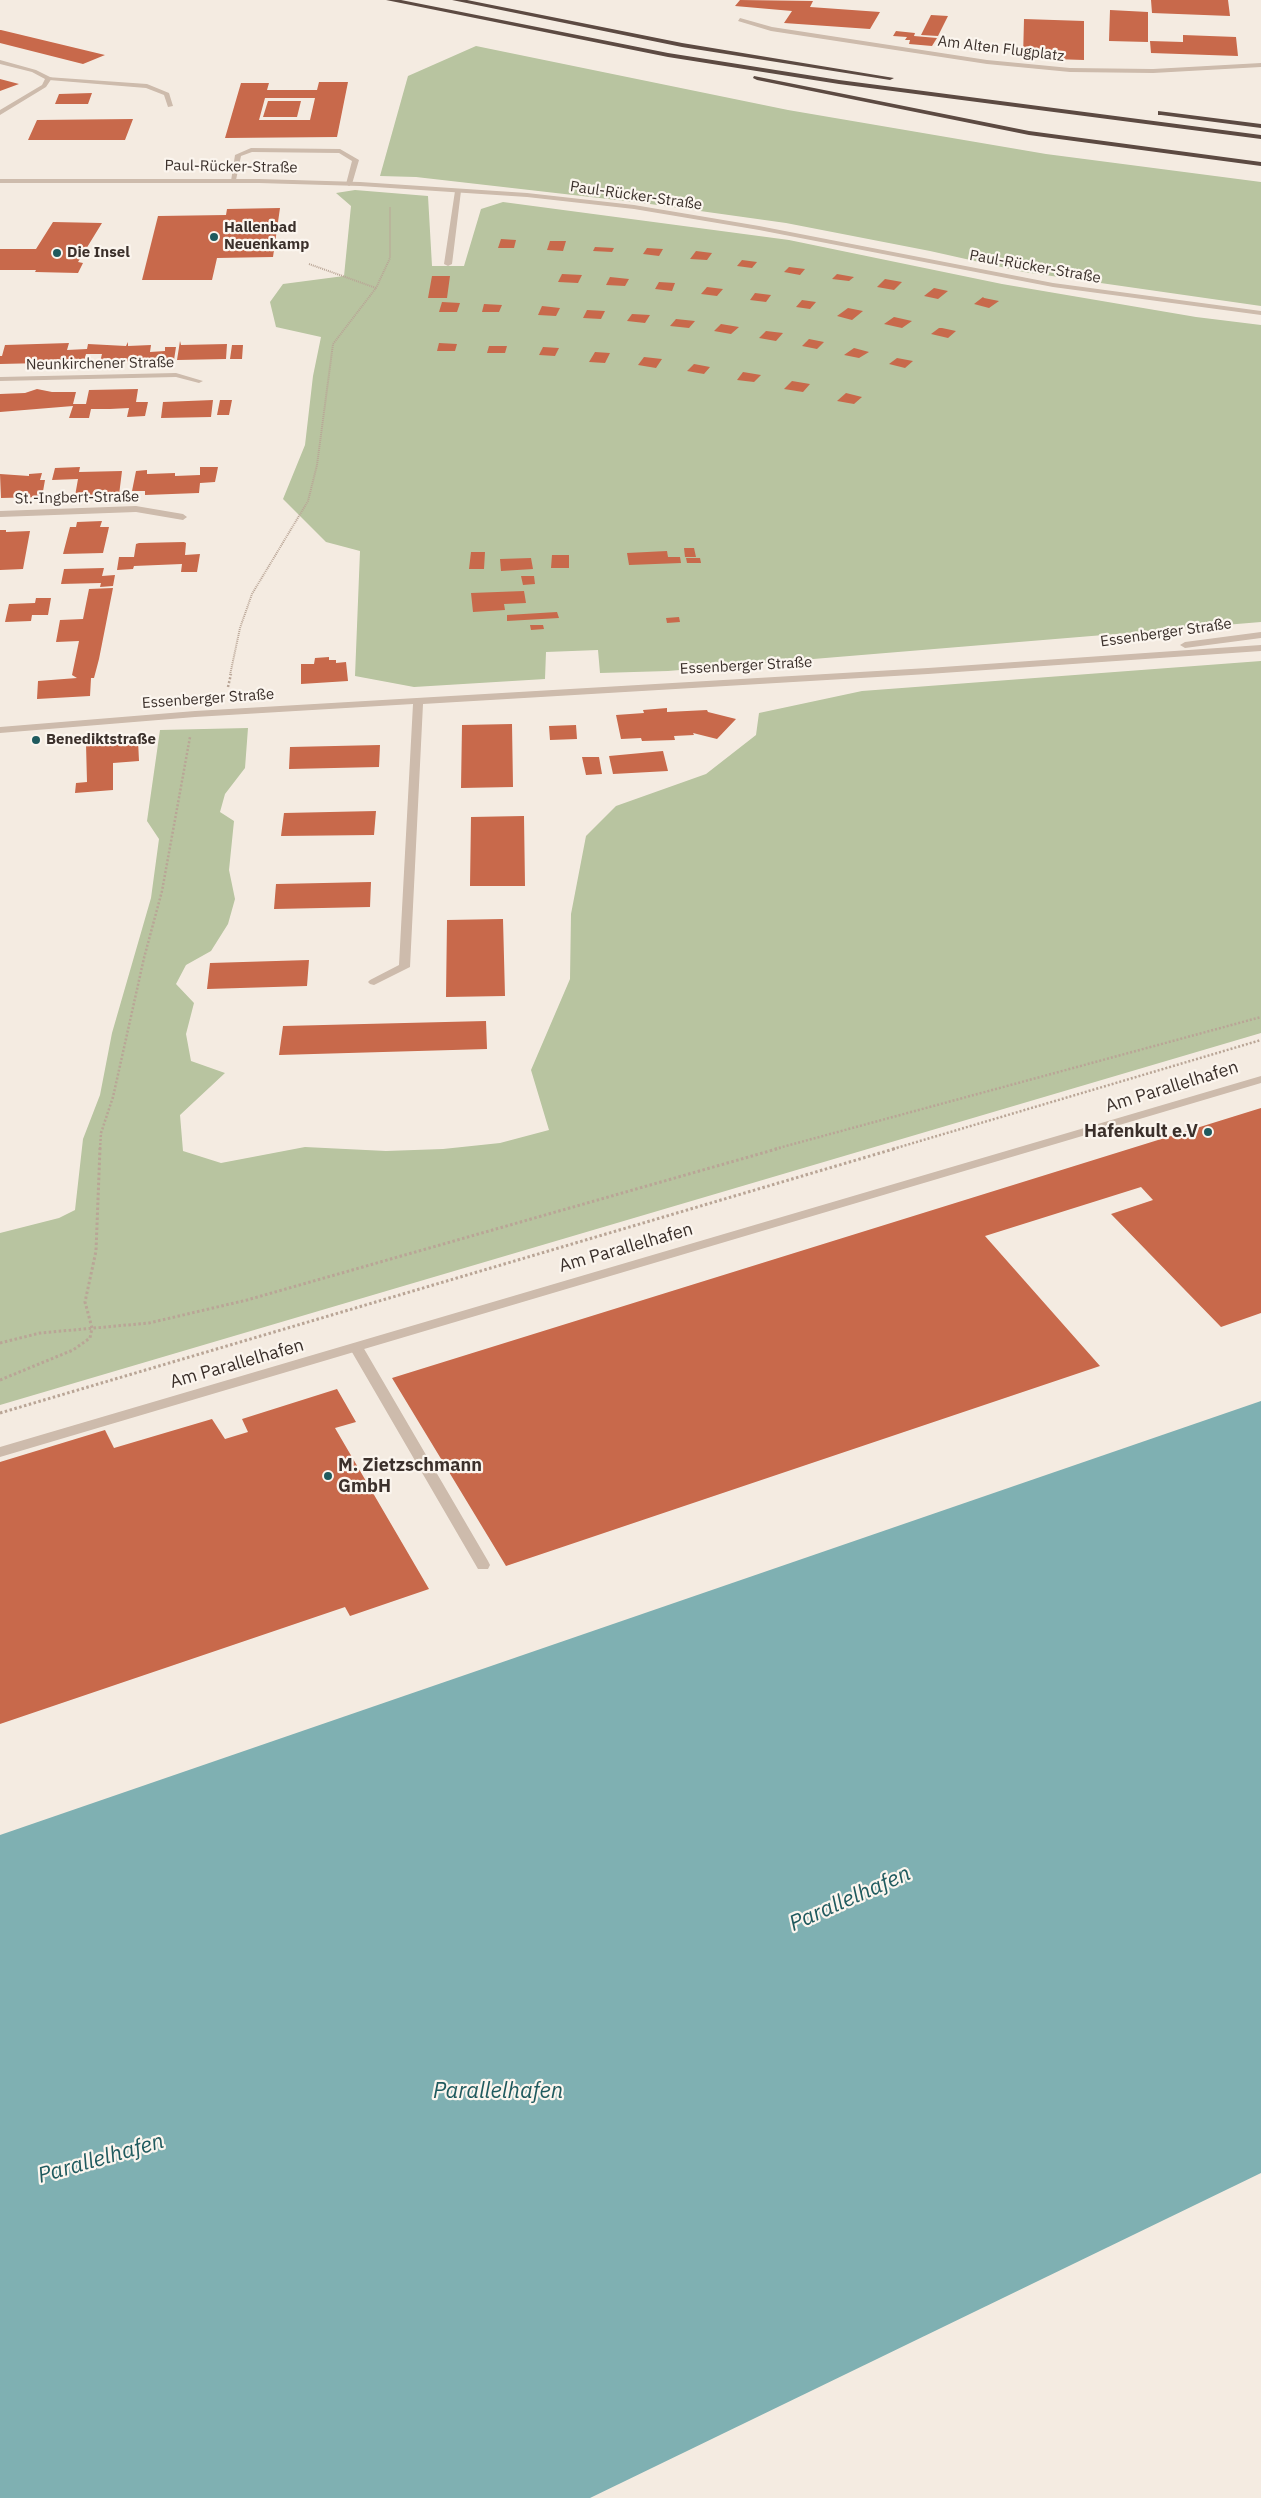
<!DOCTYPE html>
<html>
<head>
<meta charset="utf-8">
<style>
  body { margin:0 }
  canvas { display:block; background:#f4ebe1 }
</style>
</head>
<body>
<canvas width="1261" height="2498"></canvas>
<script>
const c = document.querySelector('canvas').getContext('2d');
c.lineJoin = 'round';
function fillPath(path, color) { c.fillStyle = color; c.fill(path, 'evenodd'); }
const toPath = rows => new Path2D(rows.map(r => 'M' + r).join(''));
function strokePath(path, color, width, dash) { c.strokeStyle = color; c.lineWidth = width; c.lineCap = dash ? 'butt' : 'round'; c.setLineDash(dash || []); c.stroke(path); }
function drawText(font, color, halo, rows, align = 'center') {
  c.font = font + ' "IBM Plex Sans",sans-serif'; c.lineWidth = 4.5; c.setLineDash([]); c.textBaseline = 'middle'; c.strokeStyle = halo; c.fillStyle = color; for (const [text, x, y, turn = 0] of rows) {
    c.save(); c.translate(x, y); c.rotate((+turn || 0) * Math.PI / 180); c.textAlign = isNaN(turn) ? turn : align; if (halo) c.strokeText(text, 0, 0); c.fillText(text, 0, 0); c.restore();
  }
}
fillPath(toPath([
  [476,46,788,110,1046,154,1261,182,1261,306,1024,272,930,251,786,223,643,203,416,177,380,176,408,76],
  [355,190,428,196,432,266,464,266,481,209,503,202,789,240,1002,284,1196,317,1261,325,1261,622,668,671,600,673,598,650,546,652,545,679,414,687,355,676,360,551,326,542,283,499,305,445,313,376,321,337,276,327,270,302,283,284,344,276,351,206,336,193],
  [1261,661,1261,1033,0,1405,0,1233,59,1218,75,1210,83,1139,100,1095,112,1033,151,898,159,839,147,821,160,730,248,728,245,768,225,794,220,812,234,821,229,870,235,899,228,924,211,951,186,965,176,984,194,1003,186,1034,191,1061,225,1073,180,1115,183,1151,221,1163,305,1147,386,1151,443,1149,500,1143,549,1130,531,1070,570,979,571,914,586,836,616,806,706,774,756,735,759,713,862,691]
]), '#b8c4a0');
fillPath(toPath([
  [1261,1401,1261,2173,590,2498,0,2498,0,1835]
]), '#7fb0b2');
fillPath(toPath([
  [740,0,813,1,810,7,880,12,870,29,784,23,792,11,735,6],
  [1151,0,1228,0,1230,16,1152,13],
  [1110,10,1148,12,1148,42,1109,41],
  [931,15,948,16,938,36,921,35],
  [1024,19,1084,21,1084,60,1023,58],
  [0,30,1,30,105,55,83,64,0,43],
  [896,31,915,33,914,36,937,38,932,46,909,44,910,40,905,40,907,37,893,36],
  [1183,35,1236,37,1238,56,1151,53,1150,41,1183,42],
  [0,79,19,84,0,91],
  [319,82,348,82,337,137,225,138,241,83,269,83,267,90,317,90],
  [265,98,315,98,310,120,259,120],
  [92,93,88,104,55,104,59,94],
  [268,101,301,101,297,117,263,117],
  [133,119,125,140,28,140,37,120],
  [280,208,273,257,217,258,212,280,142,280,158,216,226,215,227,209],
  [53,222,102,223,78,262,83,263,78,273,35,272,36,270,0,270,0,249,36,249],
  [501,239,516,240,514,248,498,248],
  [550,241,566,241,563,251,547,250],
  [595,247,614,248,612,252,593,251],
  [647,248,663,249,659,256,643,254],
  [696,251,712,253,707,260,690,259],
  [742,260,757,262,752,268,737,266],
  [789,267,805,269,800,275,784,272],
  [562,274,582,275,578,283,558,282],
  [837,274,854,277,849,281,832,279],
  [432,276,450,276,447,298,428,298],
  [610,277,629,279,625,286,606,285],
  [885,279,902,282,894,290,877,287],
  [659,282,675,283,672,291,655,289],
  [707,287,723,289,717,296,701,294],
  [934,288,948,291,938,299,924,296],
  [755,293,771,295,766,302,750,300],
  [983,297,984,298,999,301,989,308,974,304],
  [802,300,816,302,810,309,796,307],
  [442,302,460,303,457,312,439,312],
  [484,304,502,305,499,312,482,312],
  [542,306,560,308,556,316,538,315],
  [848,308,863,311,852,320,837,316],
  [587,310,605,311,601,319,583,318],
  [632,314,650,315,645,323,627,321],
  [894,317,912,321,902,328,884,324],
  [676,319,695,321,689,328,670,326],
  [721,324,739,327,731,334,714,331],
  [939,328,942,328,956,331,948,338,931,334],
  [766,331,783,333,776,341,759,338],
  [809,339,824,342,817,349,802,346],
  [180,341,181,345,227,344,226,359,177,360],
  [128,342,128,346,151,345,150,352,165,351,165,347,176,347,174,360,100,362,102,354,86,354,84,362,0,364,0,356,2,356,5,345,69,343,67,350,87,349,88,344,126,346],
  [439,343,457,344,455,351,437,351],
  [232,345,243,345,242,359,230,359],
  [489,346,507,346,505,353,487,353],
  [543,347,559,348,555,356,539,355],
  [854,348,869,352,859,358,844,355],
  [595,352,610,353,605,363,589,362],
  [644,357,662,359,656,368,638,365],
  [897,358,913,361,905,368,889,364],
  [694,364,710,367,704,374,687,371],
  [743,372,761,375,754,382,737,380],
  [792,381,810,384,803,392,784,389],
  [37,389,52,392,76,392,73,404,86,404,89,390,138,389,136,402,148,402,145,416,127,417,129,408,110,409,91,409,89,418,69,418,73,406,0,412,0,394,25,393],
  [846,393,862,397,854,404,837,401],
  [213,400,211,417,161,418,163,402],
  [220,400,232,400,229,415,217,415],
  [80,467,79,472,122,471,119,495,75,496,78,479,52,480,55,468],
  [200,467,218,467,215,482,200,483,199,493,145,495,145,491,132,491,136,471,147,470,147,474,175,473,175,476,200,475],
  [42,473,40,480,45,480,42,497,1,498,0,474,29,476,29,474],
  [102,521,100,527,109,527,103,553,63,554,70,527,76,527,77,522],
  [0,530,6,530,6,532,30,531,23,569,0,570],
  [184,542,186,543,185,555,200,554,197,572,181,572,182,564,134,566,133,569,117,570,119,557,134,557,136,544,139,543],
  [684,548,694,548,696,557,685,557],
  [667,551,668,557,680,557,681,563,629,565,627,553],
  [471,552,485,552,484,569,469,569],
  [552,555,569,555,569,568,551,568],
  [531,558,533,569,501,571,500,559],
  [686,558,700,558,701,563,687,563],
  [104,568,102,576,115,575,113,586,100,587,101,583,61,584,64,569],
  [521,576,534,576,535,584,523,585],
  [113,588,99,659,94,678,91,678,90,696,37,699,38,681,77,678,72,675,79,641,56,642,60,620,83,619,89,589],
  [524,591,526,603,504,604,505,610,473,612,471,593],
  [36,598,51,598,48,615,32,615,31,621,5,622,9,604,35,603],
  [557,612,559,618,507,621,507,615],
  [679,617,680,622,667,623,666,618],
  [530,625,543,625,544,629,531,630],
  [329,657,329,660,336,660,336,663,346,662,348,681,301,684,301,664,314,664,315,658],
  [667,708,667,712,707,710,708,712,736,719,717,739,693,733,694,735,674,736,675,740,642,741,641,738,621,739,616,715,644,713,643,710],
  [512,724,513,787,461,788,462,725],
  [576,725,577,739,550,740,549,726],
  [138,740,139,761,113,763,113,790,75,793,76,783,87,782,86,744],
  [380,745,379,767,289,769,290,747],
  [663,751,668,771,613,774,609,756],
  [582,757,599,757,602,774,586,775],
  [376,811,374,835,281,836,284,813],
  [524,816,525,886,470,886,471,817],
  [371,882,370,907,274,909,276,884],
  [503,919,505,996,446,997,447,920],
  [309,960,307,986,207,989,210,963],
  [486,1021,487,1049,279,1055,283,1026],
  [1261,1108,1261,1313,1221,1327,1111,1214,1153,1200,1141,1187,985,1236,1100,1366,506,1566,392,1378],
  [337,1389,356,1422,335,1428,429,1589,350,1616,345,1607,0,1724,0,1462,105,1430,114,1448,212,1419,225,1439,248,1432,242,1419]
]), '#c8694b');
strokePath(toPath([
  [309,264,376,288],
  [230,675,240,628,252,594,308,501,317,465,333,344,376,288,390,258,390,207]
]), '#b9a596', 2, [1, 1]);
strokePath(toPath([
  [228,687,231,674],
  [100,1149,101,1133,113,1097,144,958,162,891,190,737],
  [775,1149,1261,1017],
  [893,1149,1261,1040]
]), '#b9a596', 2.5, [2, 2]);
strokePath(toPath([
  [0,1343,40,1333,149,1323,247,1300,780,1148],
  [0,1380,73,1350,90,1338,92,1328,85,1302,96,1251,100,1148],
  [0,1413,897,1148]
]), '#b9a596', 3, [2.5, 2.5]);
fillPath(toPath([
  [740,18,772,27,987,60,1070,68,1153,69,1261,63,1261,67,1153,73,1070,72,987,64,771,31,738,21,740,18],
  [47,77,147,84,169,93,173,106,168,107,164,95,146,88,49,80,47,77],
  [251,148,340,149,359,160,352,184,349,186,346,184,352,161,339,153,252,152,241,156,236,180,231,181,235,155,251,148],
  [458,189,461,191,452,264,448,266,444,264,455,191,458,189],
  [356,1343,363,1347,488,1561,490,1565,488,1569,478,1569,349,1347,356,1343]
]), '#cdbbac');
fillPath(toPath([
  [0,60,36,70,52,78,46,87,0,115,0,110,42,85,45,79,32,72,0,64,0,60],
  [0,179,259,179,360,182,527,193,634,205,759,226,1053,283,1261,311,1261,315,1053,287,759,230,634,209,527,197,360,186,259,183,0,183,0,179],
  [176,373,203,381,199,383,176,377,0,381,0,377,176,373],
  [136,506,183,514,187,517,183,520,136,512,0,517,0,511,136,506],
  [1261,632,1261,638,1185,648,1180,645,1185,642,1261,632],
  [1261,645,1261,651,928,674,423,704,410,967,374,985,370,984,368,982,370,980,399,965,413,704,195,717,0,733,0,727,195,711,928,668,1261,645],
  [1261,1076,1261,1083,0,1457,0,1447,1261,1076]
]), '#cdbbac');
fillPath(toPath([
  [386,0,401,0,668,53,839,80,1261,135,1261,139,839,84,668,57,386,0],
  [452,0,467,0,682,43,894,78,890,80,682,47,452,0],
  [754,76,1029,131,1261,162,1261,166,1029,135,757,80,753,78,754,76],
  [1158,111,1261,124,1261,128,1161,115,1158,115,1158,111]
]), '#5c4a42');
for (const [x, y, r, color] of [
  [214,237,5,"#1f5a5e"],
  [57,253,5,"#1f5a5e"],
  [36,740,5,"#1f5a5e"],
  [1208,1132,5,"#1f5a5e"],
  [328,1476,5,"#1f5a5e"]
]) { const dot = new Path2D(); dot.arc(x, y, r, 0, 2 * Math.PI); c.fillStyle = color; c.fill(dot); strokePath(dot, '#fbf5ee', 2); }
drawText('15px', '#3b302b', '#fbf5ee', [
  ["Am Alten Flugplatz",1001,49,7],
  ["Paul-Rücker-Straße",231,167,1],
  ["Paul-Rücker-Straße",636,196,8],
  ["Paul-Rücker-Straße",1035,267,10],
  ["Neunkirchener Straße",100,364,-1],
  ["St.-Ingbert-Straße",77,498,-1],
  ["Essenberger Straße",1166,633,-8],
  ["Essenberger Straße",746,666,-3],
  ["Essenberger Straße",208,699,-4]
]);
drawText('bold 15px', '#3b302b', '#fbf5ee', [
  ["Hallenbad",224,228],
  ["Neuenkamp",224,245],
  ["Die Insel",67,253],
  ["Benediktstraße",46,740]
], 'left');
drawText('18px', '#3b302b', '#fbf5ee', [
  ["Am Parallelhafen",1172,1087,-17],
  ["Am Parallelhafen",626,1248,-16],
  ["Am Parallelhafen",237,1364,-16]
]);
drawText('bold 18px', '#3b302b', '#fbf5ee', [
  ["Hafenkult e.V",1198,1132],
  ["M. Zietzschmann",338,1466,"left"],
  ["GmbH",338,1487,"left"]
], 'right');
drawText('italic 22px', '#1f5a5e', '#fbf5ee', [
  ["Parallelhafen",850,1899,-24],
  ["Parallelhafen",498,2092],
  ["Parallelhafen",101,2159,-16]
]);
</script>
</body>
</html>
